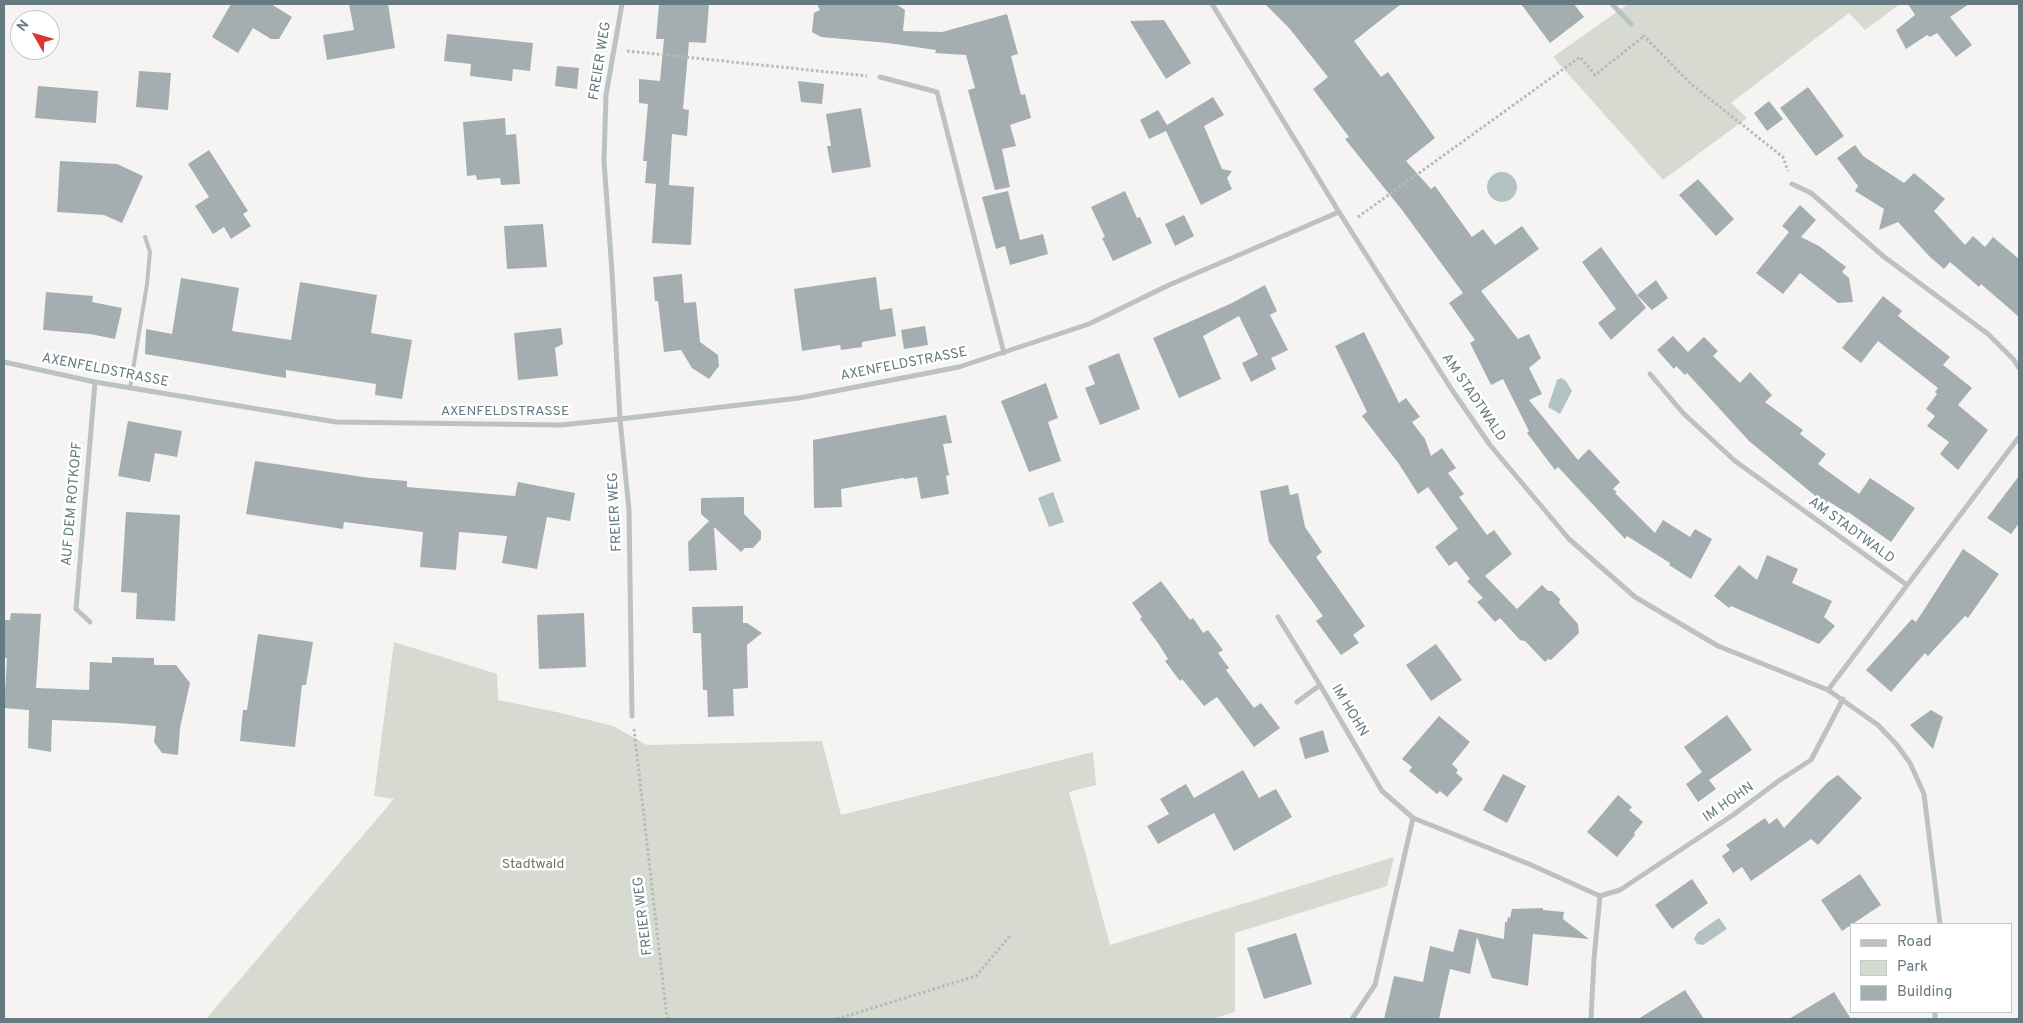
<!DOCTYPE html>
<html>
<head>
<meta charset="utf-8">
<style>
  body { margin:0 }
  #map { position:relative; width:2023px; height:1023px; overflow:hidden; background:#f5f4f2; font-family:Overpass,sans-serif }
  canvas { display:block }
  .frame { position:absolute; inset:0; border:5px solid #667a81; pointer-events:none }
  .legend { position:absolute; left:1850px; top:923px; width:162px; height:90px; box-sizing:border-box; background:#fff; border:1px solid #c2cacd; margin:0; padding:6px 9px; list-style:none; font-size:15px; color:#667a81 }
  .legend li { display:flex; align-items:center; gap:10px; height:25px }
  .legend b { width:25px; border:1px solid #c2cacd }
  .north { position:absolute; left:10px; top:10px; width:50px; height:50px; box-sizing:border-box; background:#fff; border:1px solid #c2cacd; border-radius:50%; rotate:308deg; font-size:14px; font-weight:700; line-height:20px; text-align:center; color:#667a81 }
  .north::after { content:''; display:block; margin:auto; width:18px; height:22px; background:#d8382f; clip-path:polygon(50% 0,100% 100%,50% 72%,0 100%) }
</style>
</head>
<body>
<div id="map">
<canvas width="2023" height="1023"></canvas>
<div class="frame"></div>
<ul class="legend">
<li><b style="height:6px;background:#bcc1c3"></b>Road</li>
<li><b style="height:14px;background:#d6dad1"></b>Park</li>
<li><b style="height:14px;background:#a4aeb1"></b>Building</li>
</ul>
<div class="north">N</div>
</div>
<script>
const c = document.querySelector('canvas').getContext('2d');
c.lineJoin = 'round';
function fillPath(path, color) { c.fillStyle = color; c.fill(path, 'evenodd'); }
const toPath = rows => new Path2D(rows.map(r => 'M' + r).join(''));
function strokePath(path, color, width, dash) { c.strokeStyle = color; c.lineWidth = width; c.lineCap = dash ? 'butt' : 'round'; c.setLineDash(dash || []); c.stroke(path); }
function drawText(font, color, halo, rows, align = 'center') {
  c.font = font + ' Overpass,sans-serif'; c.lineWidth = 5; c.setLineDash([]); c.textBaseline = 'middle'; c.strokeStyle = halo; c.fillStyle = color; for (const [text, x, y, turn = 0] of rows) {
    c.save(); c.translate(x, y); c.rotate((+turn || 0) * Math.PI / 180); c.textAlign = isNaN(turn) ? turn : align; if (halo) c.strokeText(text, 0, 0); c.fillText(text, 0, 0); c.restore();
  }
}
fillPath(toPath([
  [1628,4,1900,4,1865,30,1849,13,1731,103,1747,118,1663,180,1553,57],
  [394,642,497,674,498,700,561,713,613,726,647,745,822,741,841,815,1093,752,1096,785,1069,792,1110,945,1394,857,1387,886,1235,933,1235,1012,1212,1019,206,1019,394,799,374,796]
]), '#d6dad1');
fillPath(toPath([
  '1487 187a15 15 0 1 1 30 0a15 15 0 1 1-30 0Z',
  [1561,378,1566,381,1572,391,1560,414,1548,407,1557,380],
  [1053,492,1064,522,1049,527,1038,498],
  [1719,918,1727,929,1703,945,1697,944,1694,939,1697,933]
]), '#b2c2c3');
fillPath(toPath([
  [231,4,271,4,292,17,279,39,271,39,253,28,238,53,212,37],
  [349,4,388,4,395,48,327,60,323,35,354,30],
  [659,4,709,4,706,43,689,42,683,109,689,110,687,136,672,134,669,185,645,183,647,161,643,161,648,104,639,103,639,79,660,81,664,39,656,39],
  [817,4,896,4,905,10,903,31,942,32,1007,14,1018,54,1011,56,1021,95,1025,94,1031,118,1010,125,1016,146,1002,149,1010,187,995,190,968,90,975,88,966,55,935,53,936,50,888,43,821,37,812,32,814,13,820,10],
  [1265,4,1401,4,1354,41,1381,77,1388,72,1435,138,1406,161,1431,189,1435,186,1472,237,1483,229,1495,245,1522,226,1539,249,1481,291,1518,339,1529,334,1541,358,1529,368,1542,394,1529,400,1578,460,1589,449,1620,482,1613,489,1617,492,1615,493,1655,533,1663,520,1690,537,1695,529,1712,539,1691,579,1669,565,1670,563,1627,536,1625,539,1558,467,1555,470,1527,433,1529,431,1503,379,1491,385,1470,343,1475,340,1449,303,1463,293,1402,210,1345,139,1349,137,1313,89,1328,77,1289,28],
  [1521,4,1574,4,1584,17,1550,43],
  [1908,4,1969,4,1950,17,1972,45,1956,57,1937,33,1930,37,1927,35,1906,49,1896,30,1915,15],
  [1164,20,1191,63,1166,79,1130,21],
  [447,34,533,43,530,71,513,69,512,81,470,76,471,64,444,61],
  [557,66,579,68,577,89,555,86],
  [139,71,171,73,168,110,136,107],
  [798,81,824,84,822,104,801,102],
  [38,86,98,91,96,123,35,118],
  [1808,87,1844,136,1816,156,1780,108],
  [1213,97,1224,115,1204,126,1222,169,1232,171,1227,178,1232,189,1201,205,1166,131,1149,139,1140,120,1158,110,1167,125],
  [1769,101,1783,119,1767,131,1754,113],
  [861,108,871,167,832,173,827,146,831,146,826,114],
  [505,118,506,135,516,134,520,184,501,185,500,178,477,180,476,175,467,176,463,122],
  [1855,145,1863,156,1904,183,1914,173,1945,199,1934,211,1965,245,1973,236,1985,247,1993,237,2019,259,2019,317,1981,284,1979,287,1950,262,1944,269,1929,256,1898,222,1879,230,1884,209,1855,191,1858,186,1837,158],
  [209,150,248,211,243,214,251,226,231,239,224,227,213,234,195,206,209,197,188,164],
  [60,161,117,164,143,176,122,223,104,215,57,212],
  [1698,179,1734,219,1716,236,1679,195],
  [656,184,694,187,691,245,652,243],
  [1008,191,1020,240,1043,234,1048,254,1010,265,1005,246,996,249,982,197],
  [1125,191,1137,218,1140,217,1152,243,1113,261,1102,238,1105,237,1091,207],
  [1800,205,1816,220,1801,237,1819,246,1846,267,1842,272,1849,278,1853,302,1838,303,1800,273,1783,294,1756,273,1789,232,1782,226],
  [1184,215,1194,236,1175,246,1165,224],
  [543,224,547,267,507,269,504,226],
  [1601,247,1646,308,1611,340,1598,323,1616,309,1582,262],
  [682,274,684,303,696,302,700,342,718,355,719,366,709,379,692,368,681,350,664,352,658,301,655,301,653,277],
  [876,277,880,310,892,308,896,336,862,342,862,347,841,350,840,345,802,351,794,289],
  [181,278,239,288,232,331,291,340,300,282,377,295,371,333,412,340,402,399,375,395,376,384,286,370,286,378,145,354,146,329,172,334],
  [1656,280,1668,298,1652,310,1637,295],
  [1265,285,1277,311,1270,315,1288,350,1271,358,1276,369,1251,382,1242,363,1258,355,1239,316,1203,336,1221,379,1179,398,1153,338,1232,303],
  [46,292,93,296,92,302,122,308,115,339,90,334,43,330],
  [1883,296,1902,311,1898,316,1950,357,1943,365,1972,388,1958,405,1988,430,1958,470,1940,454,1949,442,1927,426,1935,416,1926,409,1937,394,1935,392,1938,388,1878,341,1861,363,1842,348],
  [925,326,928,345,904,349,901,330],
  [561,328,563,344,555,348,558,376,518,380,514,333],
  [1364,332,1399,403,1406,398,1420,417,1412,422,1425,439,1431,456,1442,448,1456,468,1448,473,1464,494,1459,497,1487,535,1494,530,1512,554,1485,576,1517,609,1542,585,1548,591,1552,591,1560,599,1559,603,1578,624,1579,633,1551,660,1548,659,1545,662,1525,641,1520,640,1500,618,1495,622,1477,602,1483,598,1467,581,1470,579,1456,561,1449,566,1435,547,1458,529,1428,487,1418,494,1399,464,1362,416,1367,412,1335,346],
  [1673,336,1688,352,1704,337,1718,351,1713,356,1740,383,1750,372,1772,395,1765,402,1803,430,1800,434,1826,454,1818,464,1859,494,1870,478,1915,508,1891,542,1848,512,1847,513,1828,501,1825,504,1749,441,1687,373,1685,375,1676,366,1674,369,1657,350],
  [1119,353,1140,409,1100,425,1085,388,1095,384,1088,366],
  [1046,383,1058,418,1048,422,1061,461,1029,472,1001,401],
  [946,415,952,443,943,444,949,475,946,476,949,494,921,499,917,477,904,479,903,478,841,489,842,507,814,508,813,440],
  [128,421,182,431,177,457,155,453,150,482,118,476],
  [255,461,370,478,407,481,407,487,515,496,518,482,575,493,570,521,547,517,537,569,502,563,507,536,459,532,456,570,420,567,423,532,344,522,343,529,246,514],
  [2019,476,2019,523,2011,534,1987,518],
  [1288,485,1290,495,1298,493,1305,527,1322,552,1316,557,1365,626,1353,635,1359,643,1341,655,1316,621,1323,616,1269,542,1260,491],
  [744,497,744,514,761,531,761,539,753,548,745,548,741,552,714,527,717,570,689,571,688,542,709,521,701,514,701,498],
  [126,512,180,515,175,621,136,619,137,593,121,592],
  [1963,549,1999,574,1968,618,1965,616,1928,656,1925,653,1891,692,1866,670,1912,619,1916,622],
  [1767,555,1798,569,1792,583,1832,601,1824,617,1835,626,1819,644,1731,606,1729,608,1714,596,1739,565,1757,580],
  [1161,581,1190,620,1193,618,1203,633,1208,630,1223,650,1218,653,1229,668,1226,670,1254,708,1261,703,1280,728,1254,747,1217,697,1204,706,1182,679,1180,681,1165,661,1168,659,1158,643,1140,619,1142,617,1132,603],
  [743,606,743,623,747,623,762,633,747,645,748,688,733,689,734,716,708,717,707,690,703,690,701,633,693,633,692,607],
  [11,613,41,614,36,688,89,690,90,662,112,663,112,657,154,658,154,665,176,665,190,683,180,728,178,755,162,753,154,742,156,726,118,723,52,720,51,752,28,748,29,710,4,708,7,658,4,658,4,620,10,620],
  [584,613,586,667,539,669,537,615],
  [258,634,313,642,306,685,302,685,295,747,240,741,243,710,247,710],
  [1436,644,1462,680,1431,701,1406,665],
  [1931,710,1943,717,1933,749,1910,725],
  [1727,715,1752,750,1709,780,1716,789,1698,802,1686,784,1702,772,1684,747],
  [1439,716,1470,742,1452,764,1458,770,1456,773,1463,779,1447,797,1440,791,1437,794,1409,771,1412,767,1402,759],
  [1323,730,1329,752,1305,759,1299,738],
  [1243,770,1259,798,1276,789,1292,817,1234,851,1214,813,1158,844,1147,826,1169,814,1160,799,1186,784,1194,798],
  [1503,774,1526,786,1507,823,1483,810],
  [1838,775,1862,798,1818,845,1811,839,1751,881,1742,867,1733,873,1722,856,1730,850,1726,845,1765,818,1769,824,1777,818,1784,828,1828,782],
  [1618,795,1632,807,1629,810,1643,822,1634,833,1635,835,1617,857,1587,832],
  [1860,874,1881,905,1842,931,1821,900],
  [1692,879,1708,903,1672,929,1655,905],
  [1543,908,1543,910,1564,912,1563,919,1589,939,1533,934,1528,986,1492,978,1477,937,1470,974,1450,969,1439,1019,1384,1019,1394,976,1423,982,1430,946,1453,952,1459,929,1504,939,1505,922,1507,922,1508,917,1510,918,1512,909],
  [1296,933,1312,984,1264,999,1247,948],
  [1685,990,1704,1019,1638,1019],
  [1834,992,1851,1019,1789,1019]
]), '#a4aeb1');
strokePath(toPath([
  [1643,35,1691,84,1783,157,1788,171],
  [627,51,867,76],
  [1358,217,1580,57,1595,75,1644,36],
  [634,729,667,1019],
  [837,1019,976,976,1010,936]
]), '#b6babb', 3, [2.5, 2.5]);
strokePath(toPath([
  [130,388,147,284,150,252,145,237]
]), '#bcc1c3', 4);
strokePath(toPath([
  [622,4,606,95,604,161,612,272,620,419,629,510,632,716],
  [1212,4,1339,212,1452,390,1490,445,1569,539,1635,597,1718,646,1828,690,1878,725,1897,745,1910,763,1924,794,1940,924],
  [1612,4,1631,24],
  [880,77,937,92,1004,353],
  [1792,184,1811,193,1883,256,1988,334,2014,360,2019,368],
  [4,362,95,382,336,422,561,425,620,419,799,398,959,367,1089,324,1169,285,1339,212],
  [1650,374,1683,413,1735,461,1907,585],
  [1278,617,1320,685],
  [90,622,76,609,95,382],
  [1828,690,2019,437],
  [1297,702,1320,685,1382,791,1413,818,1529,864,1600,896,1620,890,1733,815,1780,780,1811,760,1843,699],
  [1352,1019,1375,985,1413,818],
  [1591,1019,1594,959,1600,896],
  [1935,1019,1935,1012]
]), '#bcc1c3', 5);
drawText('14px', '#667a81', '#fff', [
  ["FREIER WEG",601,61,-81],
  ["AXENFELDSTRASSE",904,365,-11],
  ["AXENFELDSTRASSE",105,371,11],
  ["AM STADTWALD",1473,398,56],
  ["AXENFELDSTRASSE",505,412],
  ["AUF DEM ROTKOPF",73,504,-85],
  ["FREIER WEG",616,512,-93],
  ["AM STADTWALD",1851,531,36],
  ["IM HOHN",1349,711,59],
  ["IM HOHN",1729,803,-35],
  ["FREIER WEG",644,916,-97]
]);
drawText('14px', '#6c7864', '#fff', [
  ["Stadtwald",533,865]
]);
</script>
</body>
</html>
